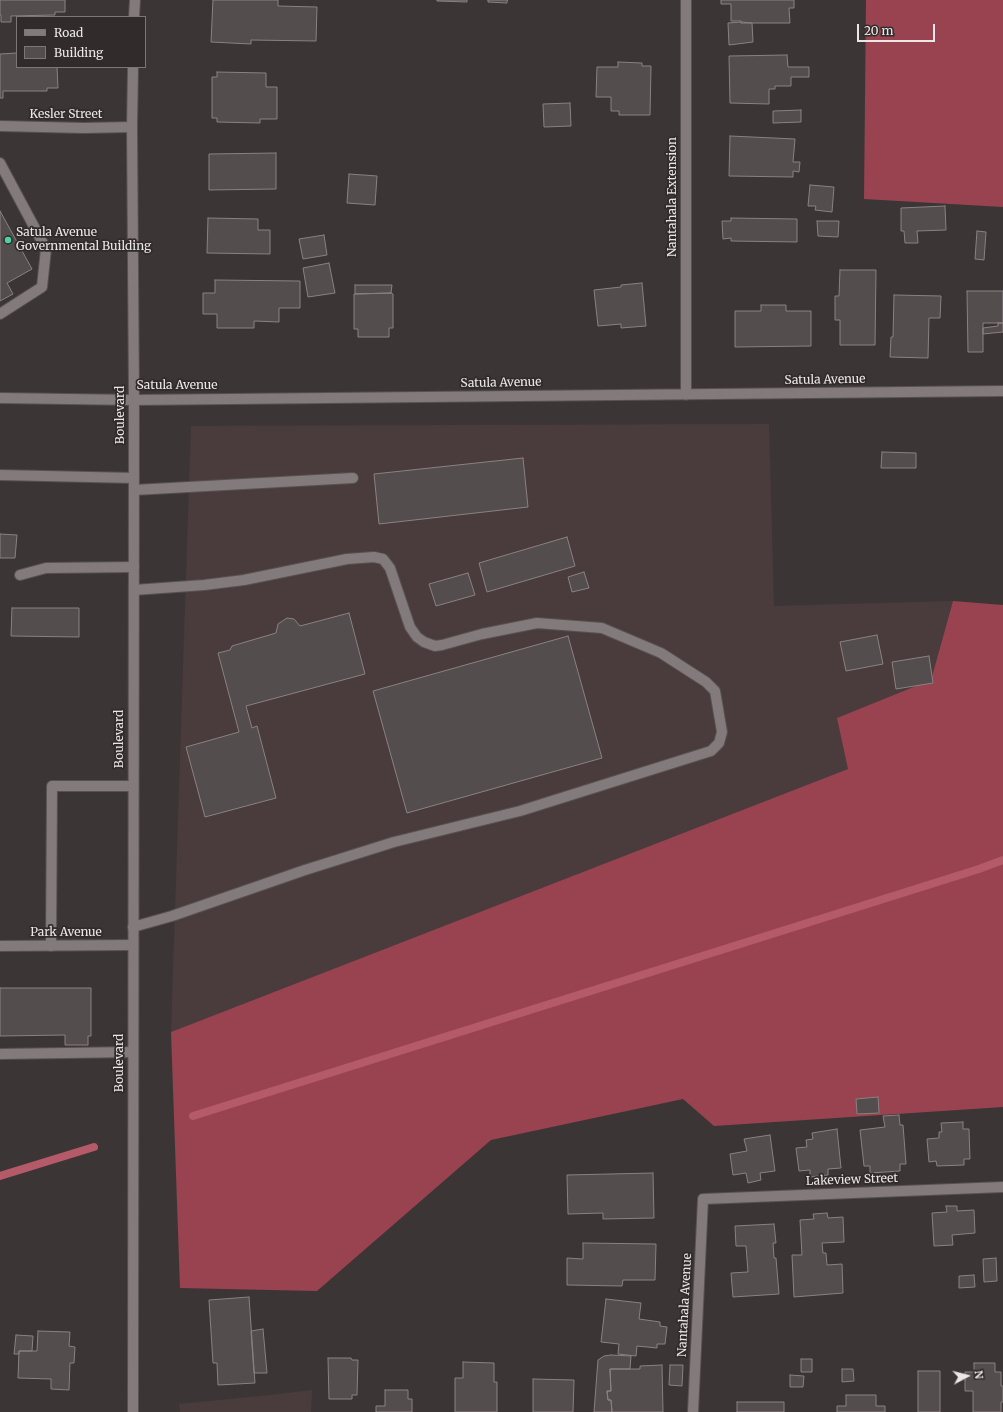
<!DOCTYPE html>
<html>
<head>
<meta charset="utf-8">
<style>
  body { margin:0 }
  #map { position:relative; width:1003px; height:1412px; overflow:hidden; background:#3c3536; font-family:Merriweather,serif }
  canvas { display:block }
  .legend { position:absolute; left:16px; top:16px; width:130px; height:52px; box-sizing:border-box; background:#312b2c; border:1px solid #7b7677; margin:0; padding:5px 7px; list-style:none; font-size:12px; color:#ebe7e7 }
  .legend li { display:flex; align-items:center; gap:8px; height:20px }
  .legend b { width:20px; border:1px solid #7b7677 }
  .north { position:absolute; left:947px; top:1356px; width:40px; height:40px; -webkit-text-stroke:3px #312b2c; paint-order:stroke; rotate:83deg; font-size:11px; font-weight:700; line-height:16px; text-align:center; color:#ebe7e7 }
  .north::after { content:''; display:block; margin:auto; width:14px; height:18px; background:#ebe7e7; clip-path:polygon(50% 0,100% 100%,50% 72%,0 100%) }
  .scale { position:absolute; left:857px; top:24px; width:78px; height:18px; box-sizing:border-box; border:2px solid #ebe7e7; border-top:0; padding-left:5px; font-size:12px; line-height:14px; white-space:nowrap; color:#ebe7e7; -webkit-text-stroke:3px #312b2c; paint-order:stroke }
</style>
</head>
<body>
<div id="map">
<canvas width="1003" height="1412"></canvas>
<ul class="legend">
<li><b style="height:5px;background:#837b7b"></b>Road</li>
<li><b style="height:11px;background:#544d4e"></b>Building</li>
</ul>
<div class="north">N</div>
<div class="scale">20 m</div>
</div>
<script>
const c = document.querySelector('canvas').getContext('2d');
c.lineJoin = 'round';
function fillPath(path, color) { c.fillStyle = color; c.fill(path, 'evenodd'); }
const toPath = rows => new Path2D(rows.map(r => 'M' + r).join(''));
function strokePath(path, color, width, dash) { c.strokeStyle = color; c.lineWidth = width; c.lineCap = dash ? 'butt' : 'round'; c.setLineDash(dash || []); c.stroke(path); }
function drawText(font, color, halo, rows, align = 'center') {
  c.font = font + ' Merriweather,serif'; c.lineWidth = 3.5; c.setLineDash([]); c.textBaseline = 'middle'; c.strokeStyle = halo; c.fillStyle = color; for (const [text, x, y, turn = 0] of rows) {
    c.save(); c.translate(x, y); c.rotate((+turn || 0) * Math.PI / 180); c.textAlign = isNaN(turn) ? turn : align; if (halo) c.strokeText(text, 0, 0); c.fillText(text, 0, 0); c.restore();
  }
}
fillPath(toPath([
  [769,424,774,606,953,601,931,680,848,769,171,1032,191,426],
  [312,1390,311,1412,180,1412,179,1404,270,1395]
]), '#4a3c3d');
fillPath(toPath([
  [866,0,1003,0,1003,207,864,199],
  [953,601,1003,605,1003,1107,714,1126,683,1099,491,1140,317,1291,180,1288,171,1032,848,769,837,718,931,680]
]), '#994351');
strokePath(toPath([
  [193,1116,979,869,1003,860],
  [0,1176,94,1147]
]), '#b45a68', 8);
const building = toPath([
  [0,0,65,0,65,12,55,12,55,15,11,16,11,22,1,22,1,15,0,15,0,0],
  [213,0,278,0,278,6,317,7,316,41,251,40,251,44,211,42,213,0],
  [437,0,467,0,467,2,437,1,437,0],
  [488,0,508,0,507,1,507,3,488,2,488,0],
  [721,0,794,0,794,8,789,8,790,23,741,23,741,21,731,21,731,4,721,4,721,0],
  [741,22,752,23,753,42,729,45,728,23,741,22],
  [17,53,17,67,57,67,58,88,47,88,47,91,3,91,3,98,0,98,0,54,17,53],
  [787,55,788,67,809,67,809,77,791,77,791,86,775,86,775,89,769,89,769,104,730,103,729,56,787,55],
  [618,62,642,63,642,66,651,66,650,115,619,115,619,111,611,111,611,97,596,97,597,67,618,67,618,62],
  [217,72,266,73,266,87,277,87,277,119,260,119,260,123,217,122,217,118,212,118,212,77,217,77,217,72],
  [570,103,571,126,544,127,543,104,570,103],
  [801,110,801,122,773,123,773,111,801,110],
  [730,136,795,139,793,162,800,162,799,172,793,171,793,177,729,176,730,136],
  [276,153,276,189,209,190,209,154,276,153],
  [349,174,377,176,375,205,347,203,349,174],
  [810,185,834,187,832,212,815,210,816,206,808,206,810,185],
  [945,206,946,230,917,231,918,243,905,243,904,231,901,231,901,208,945,206],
  [0,211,32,269,7,283,13,294,0,301,0,211],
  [208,218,258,219,258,230,270,230,270,254,207,253,208,218],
  [731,218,797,219,797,242,731,241,731,238,723,239,722,221,731,221,731,218],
  [817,221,839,221,838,237,818,236,817,221],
  [977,231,986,232,984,260,975,259,977,231],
  [324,235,327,255,303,259,299,239,324,235],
  [329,263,335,293,308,297,303,268,329,263],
  [840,270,876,270,875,345,840,345,840,320,835,320,835,296,839,296,840,270],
  [215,280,300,281,300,308,279,308,279,322,254,321,254,328,217,328,217,314,203,314,203,293,215,293,215,280],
  [642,283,646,326,621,328,621,324,598,326,594,290,621,287,621,285,642,283],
  [355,285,392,285,391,293,355,294,355,285],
  [967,291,1003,291,1003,323,983,323,983,352,968,352,967,291],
  [391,293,393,294,393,328,389,328,389,337,358,337,358,329,354,329,354,294,391,293],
  [894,295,941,296,940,318,929,318,928,358,890,357,891,337,893,337,894,295],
  [761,305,786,305,786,311,811,311,811,346,735,347,735,311,761,311,761,305],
  [998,323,1003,323,1003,332,983,334,983,328,998,326,998,323],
  [882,452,916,453,916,468,881,468,882,452],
  [523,458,528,507,379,524,374,474,523,458],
  [0,534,17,535,15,558,0,558,0,534],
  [567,537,575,566,487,592,479,563,567,537],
  [584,572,589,588,572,592,568,577,584,572],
  [468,573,475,595,436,606,429,584,468,573],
  [12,608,79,608,79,637,11,636,12,608],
  [349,613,365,674,246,706,252,728,257,726,276,798,205,817,186,747,239,732,218,653,230,650,232,646,276,633,278,624,287,618,294,619,300,626,349,613],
  [877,635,883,664,846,671,840,642,877,635],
  [568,636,602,758,407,813,373,691,568,636],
  [929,656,933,683,896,689,892,662,929,656],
  [0,988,91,988,91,1036,88,1036,88,1045,65,1045,65,1035,0,1036,0,988],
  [878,1097,879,1113,857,1114,856,1099,878,1097],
  [899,1115,900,1125,903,1125,906,1164,900,1164,900,1171,870,1173,870,1166,864,1166,860,1130,885,1127,883,1116,899,1115],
  [963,1122,963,1129,969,1129,970,1159,964,1159,964,1165,937,1166,936,1161,929,1162,927,1139,939,1138,939,1132,942,1132,941,1123,963,1122],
  [837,1129,841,1168,828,1169,828,1175,810,1177,810,1170,799,1171,796,1148,807,1147,806,1140,813,1139,812,1133,837,1129],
  [770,1135,775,1171,760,1173,761,1180,748,1183,746,1173,733,1175,730,1154,747,1151,744,1139,770,1135],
  [653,1173,654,1218,603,1219,603,1213,568,1214,567,1175,653,1173],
  [946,1206,957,1206,957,1211,974,1210,975,1233,952,1235,953,1245,934,1246,932,1213,947,1212,946,1206],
  [827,1213,828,1218,843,1217,844,1242,822,1243,823,1253,826,1253,827,1265,842,1264,843,1293,794,1297,792,1255,802,1255,800,1220,814,1219,813,1214,827,1213],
  [774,1224,776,1243,773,1243,774,1258,776,1258,779,1294,733,1297,731,1273,748,1272,746,1246,736,1246,735,1226,774,1224],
  [583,1243,656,1244,655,1280,623,1280,622,1286,567,1285,567,1258,583,1259,583,1243],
  [996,1258,997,1281,984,1282,983,1259,996,1258],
  [974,1275,975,1287,959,1288,959,1276,974,1275],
  [249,1297,255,1383,218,1385,217,1363,213,1363,209,1300,249,1297],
  [606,1299,641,1303,639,1319,660,1322,660,1326,667,1327,665,1344,657,1344,657,1348,637,1346,636,1356,618,1354,619,1344,601,1342,606,1299],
  [263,1329,267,1373,254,1373,251,1331,263,1329],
  [38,1331,70,1332,69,1346,75,1347,74,1363,70,1363,69,1390,51,1389,51,1379,18,1378,19,1351,37,1351,38,1331],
  [16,1335,33,1336,32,1351,19,1351,19,1354,14,1354,16,1335],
  [611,1355,631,1356,630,1369,610,1369,611,1391,607,1391,608,1400,611,1400,612,1412,594,1412,598,1360,604,1356,611,1355],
  [328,1358,351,1358,352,1360,358,1360,357,1395,352,1395,352,1399,329,1399,328,1358],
  [801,1359,812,1359,812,1372,801,1372,801,1359],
  [463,1362,494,1363,494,1382,497,1382,497,1412,455,1412,455,1378,463,1378,463,1362],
  [974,1363,995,1363,995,1372,1001,1372,1001,1386,1003,1386,1003,1402,1001,1402,1001,1412,973,1412,973,1391,965,1391,965,1372,974,1372,974,1363],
  [662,1365,663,1412,612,1412,611,1400,608,1400,607,1391,611,1391,610,1369,640,1369,640,1366,662,1365],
  [670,1365,683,1365,682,1386,669,1385,670,1365],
  [842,1369,853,1369,854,1381,842,1382,842,1369],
  [918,1371,940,1371,940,1412,918,1412,918,1371],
  [790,1375,804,1376,803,1387,790,1387,790,1375],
  [533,1379,574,1380,573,1412,533,1412,533,1379],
  [385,1390,408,1390,408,1399,412,1399,412,1412,376,1412,376,1406,385,1406,385,1390],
  [846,1395,876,1395,876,1406,885,1406,885,1412,837,1412,837,1406,846,1406,846,1395],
  [737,1402,784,1402,784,1412,737,1412,737,1402]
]);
fillPath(building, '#544d4e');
strokePath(building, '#898182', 1);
const lane = toPath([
  [0,163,46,249,42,287,0,314],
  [0,475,134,478],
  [134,490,353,478],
  [20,575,46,568,134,567],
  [133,927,172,916,305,870,394,842,520,811,711,751,719,743,722,732,715,691,706,682,661,653,602,628,537,623,482,634,442,645,435,646,424,642,417,637,410,627,390,568,383,559,374,557,347,559,244,580,204,585,134,590],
  [51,946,52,786,133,786],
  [0,1054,133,1052]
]);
const street = toPath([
  [686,0,686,395],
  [0,126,84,128,132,127],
  [0,398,134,400,1003,391],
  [0,946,133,945],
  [693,1412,703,1199,1003,1187]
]);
const secondary = toPath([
  [134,17,135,0],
  [133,1412,134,400,132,127,133,67]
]);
strokePath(lane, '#575252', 12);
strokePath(street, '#575252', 12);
strokePath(secondary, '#575252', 12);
strokePath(lane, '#837b7b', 10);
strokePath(street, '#837b7b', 10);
strokePath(secondary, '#837b7b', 10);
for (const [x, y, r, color] of [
  [8,240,4,"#4bd49b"]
]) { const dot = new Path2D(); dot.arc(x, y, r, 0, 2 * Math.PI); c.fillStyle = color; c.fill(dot); strokePath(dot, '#312b2c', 1.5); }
drawText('12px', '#ebe7e7', '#312b2c', [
  ["Kesler Street",66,115],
  ["Nantahala Extension",673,197,-90],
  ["Satula Avenue",825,380,-1],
  ["Satula Avenue",501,383,-1],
  ["Satula Avenue",177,386],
  ["Boulevard",121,415,-90],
  ["Boulevard",120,739,-90],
  ["Park Avenue",66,933],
  ["Boulevard",120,1063,-90],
  ["Lakeview Street",852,1180,-2],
  ["Nantahala Avenue",685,1305,-87]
]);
drawText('12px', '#ebe7e7', '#312b2c', [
  ["Satula Avenue",16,233],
  ["Governmental Building",16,247]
], 'left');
</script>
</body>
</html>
